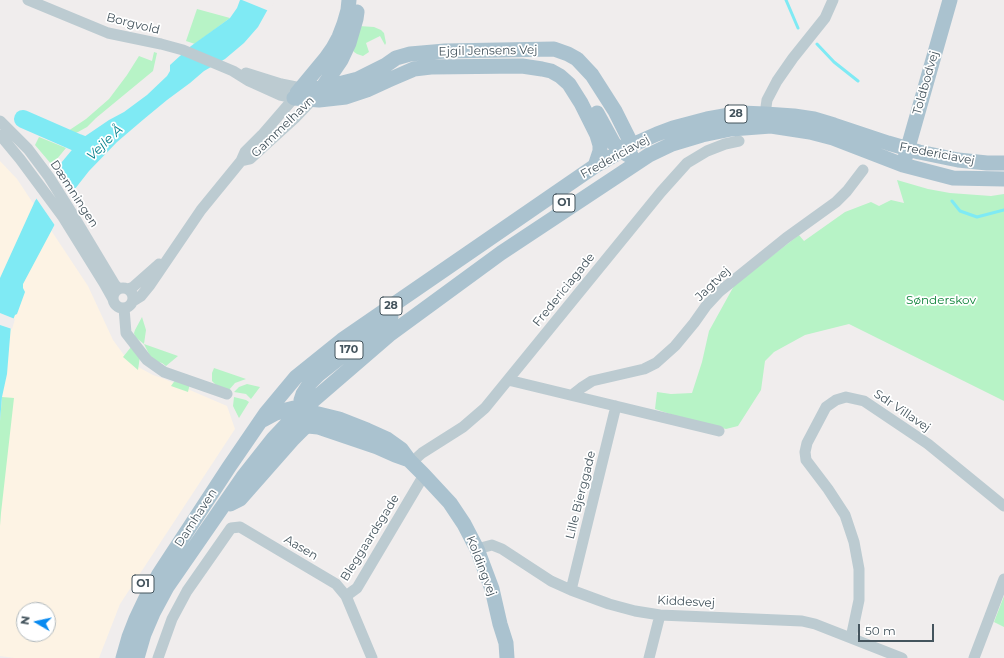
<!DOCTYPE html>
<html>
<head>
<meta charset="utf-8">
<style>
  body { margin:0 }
  #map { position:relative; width:1004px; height:658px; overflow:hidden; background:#f0eded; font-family:Montserrat,sans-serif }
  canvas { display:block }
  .north { position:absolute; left:16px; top:602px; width:40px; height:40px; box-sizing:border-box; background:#fff; border:1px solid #b4bbbe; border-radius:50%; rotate:279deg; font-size:11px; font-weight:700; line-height:16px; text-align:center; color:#44545d }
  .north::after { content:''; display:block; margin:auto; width:14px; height:18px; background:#088af0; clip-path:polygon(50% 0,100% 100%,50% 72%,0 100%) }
  .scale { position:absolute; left:858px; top:624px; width:76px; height:18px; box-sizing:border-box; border:2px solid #44545d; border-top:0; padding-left:5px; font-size:12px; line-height:14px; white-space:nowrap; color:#44545d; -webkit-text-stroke:3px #fff; paint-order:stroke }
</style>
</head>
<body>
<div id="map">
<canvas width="1004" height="658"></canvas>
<div class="north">N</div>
<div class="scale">50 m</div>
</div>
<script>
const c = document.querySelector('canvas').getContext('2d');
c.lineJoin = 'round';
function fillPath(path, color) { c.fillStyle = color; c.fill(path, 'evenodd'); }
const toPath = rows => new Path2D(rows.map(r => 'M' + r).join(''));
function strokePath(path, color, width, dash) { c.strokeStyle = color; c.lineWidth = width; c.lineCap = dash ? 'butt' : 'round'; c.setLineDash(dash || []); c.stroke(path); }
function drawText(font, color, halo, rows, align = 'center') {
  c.font = font + ' Montserrat,sans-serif'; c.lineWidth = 3.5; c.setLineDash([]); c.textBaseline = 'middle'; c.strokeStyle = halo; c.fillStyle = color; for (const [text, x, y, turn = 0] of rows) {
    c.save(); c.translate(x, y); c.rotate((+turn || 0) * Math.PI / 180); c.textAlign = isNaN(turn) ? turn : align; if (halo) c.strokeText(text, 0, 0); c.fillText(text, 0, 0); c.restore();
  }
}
fillPath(toPath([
  [0,161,17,179,88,286,113,340,129,362,153,375,162,378,227,406,235,429,120,604,99,658,14,658,0,656],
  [24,610,48,610,48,634,24,634]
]), '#fdf3e4');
fillPath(toPath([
  [197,9,230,18,195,44,186,41],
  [359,26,374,27,381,30,384,33,386,43,385,45,380,36,366,43,369,52,363,56,357,54,354,52,352,48],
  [154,52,157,53,153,71,96,118,87,127,78,132,73,134,68,131,86,119,109,99,127,75,139,56,152,61],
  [39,137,66,148,52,165,35,145],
  [897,180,928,189,950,193,991,196,1004,194,1004,401,849,324,805,335,774,352,765,361,761,390,738,426,726,429,679,417,655,409,657,392,671,394,692,393,702,362,709,331,735,284,799,235,804,241,845,212,871,202,879,206,891,200,904,203],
  [142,317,146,330,144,344,178,356,166,366,162,363,152,360,144,344,135,337,134,333,135,330],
  [131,347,140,356,138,370,123,357],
  [214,368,246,379,235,383,229,390,219,388,212,381,212,373],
  [176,379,190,383,188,392,171,386],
  [247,384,260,387,251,399,246,394,234,392,239,387],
  [2,397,14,398,1,513,0,526,0,421],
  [234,397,246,400,249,402,239,418,233,406],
  [1004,596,1004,627,994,622]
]), '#b7f3c6');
fillPath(toPath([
  [240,0,273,0,258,27,244,43,225,59,204,71,190,83,167,100,144,119,117,142,89,171,71,194,23,284,23,288,25,292,17,314,15,315,11,325,7,374,2,397,0,421,0,278,35,201,56,169,81,139,109,120,124,112,147,95,167,76,170,71,170,65,191,46,230,18,237,8]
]), '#7feaf4');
fillPath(toPath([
  [242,0,275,0,269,11],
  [54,168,73,195,56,227,36,198],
  [0,313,15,319,12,329,0,325]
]), '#f0eded');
strokePath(toPath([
  [786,0,798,28],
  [817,44,834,62,858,81],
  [952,201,960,211,977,217,1004,210]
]), '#7feaf4', 3);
strokePath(toPath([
  [23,119,78,143,96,150]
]), '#7feaf4', 18);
strokePath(toPath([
  [28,0,108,33,161,44,183,50,233,71,249,81,280,95,294,98],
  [246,73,281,84,301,88],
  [765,114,767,100,777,81,793,58,825,18,833,0],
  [0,121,28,149,49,177,73,215,115,285,118,288],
  [0,135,20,159,63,217,104,283,113,299],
  [241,161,250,159,295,118,313,99],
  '113 298a10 10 0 1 1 20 0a10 10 0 1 1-20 0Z',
  [128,289,133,287,159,264],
  [133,301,141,296,150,285,201,210,241,161,245,152,262,135,294,98],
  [124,308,126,333,147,360,164,372,227,394],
  [508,380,719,431],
  [572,395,581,388,592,381,644,369,656,363,675,346,694,323,706,306,719,292,786,238,836,202,847,191,863,170],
  [411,463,422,453,463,427,485,408,661,192,687,163,707,151,725,144,739,141],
  [477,549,492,545,502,549,551,581,571,590,609,604,635,611,660,615,802,621,815,624,902,658],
  [571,590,616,406],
  [851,638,859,600,859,569,854,542,845,515,828,489,806,460,805,452,807,443,826,407,836,400,846,397,864,401,928,444,1004,506],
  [158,658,172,619,187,591,231,528,240,527,336,584,346,596],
  [372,658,346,596,357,588,424,475],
  [649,658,660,615],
  [974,658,1004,579]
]), '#bccbd1', 11);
strokePath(toPath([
  [301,88,310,89,323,88,358,79,386,65,396,58,410,54,445,51,554,49,568,54,577,59,592,75,615,111,632,145],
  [320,91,341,60,349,43,356,19,357,12],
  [297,93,326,58,333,48,339,37,344,24,348,10,349,0],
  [294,98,319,100,346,97,367,90,391,79,414,69,431,67,522,66,542,69,551,71,560,76,569,84,581,103,597,135,600,145,600,151,595,166],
  [597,113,614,144,622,151,628,155,631,155],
  [905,158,950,0],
  [391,317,318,375,310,383,303,394,301,400,301,406,302,410,307,418,311,423,318,427,377,447,395,455,409,460],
  [263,420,276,413,286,410,294,408,302,410,339,419,367,430,387,439,401,449,409,460,424,475,450,503,464,524,477,549,492,589,500,624,506,643,507,658],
  [230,504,240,499,292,440,304,428,308,426,318,427],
  [123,658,129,637,136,619,146,598,159,574,229,467,266,413,296,377,342,340,595,166,632,145,657,134,673,128,707,119,741,113,765,114,794,116,814,119,834,125,888,143,919,152,958,160,987,163,1004,163],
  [137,658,144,634,153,613,167,587,243,477,273,439,289,422,302,410,389,335,501,253,649,155,672,144,702,135,731,129,771,126,810,132,833,138,903,165,953,178,1004,179]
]), '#aac2cf', 15);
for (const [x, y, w] of [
  [736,114,22],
  [564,203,22],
  [391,306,22],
  [349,350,28],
  [143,584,22]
]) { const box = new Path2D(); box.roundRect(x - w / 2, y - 9, w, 18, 3); c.fillStyle = '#fff'; c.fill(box); strokePath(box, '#44545d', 1); }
drawText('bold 11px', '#44545d', null, [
  ["28",736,114],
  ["O1",564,203],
  ["28",391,306],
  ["170",349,350],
  ["O1",143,584]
]);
drawText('12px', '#44545d', '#fff', [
  ["Borgvold",133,24,14],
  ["Ejgil Jensens Vej",488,51,-1],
  ["Toldbodvej",926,83,-74],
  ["Gammelhavn",283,127,-44],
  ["Fredericiavej",937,154,11],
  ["Fredericiavej",615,157,-29],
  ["Dæmningen",74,194,57],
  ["Jagtvej",713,284,-44],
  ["Fredericiagade",564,290,-51],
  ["Sdr Villavej",902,411,34],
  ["Lille Bjerggade",581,495,-76],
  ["Damhaven",196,518,-57],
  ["Bleggaardsgade",370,538,-58],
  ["Aasen",301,548,31],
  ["Koldingvej",481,566,69],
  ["Kiddesvej",686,602,3]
]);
drawText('12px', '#0e843a', '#fff', [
  ["Sønderskov",941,300]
]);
drawText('italic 13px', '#047f8a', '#fff', [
  ["Vejle Å",105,143,-44]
]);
</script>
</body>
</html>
